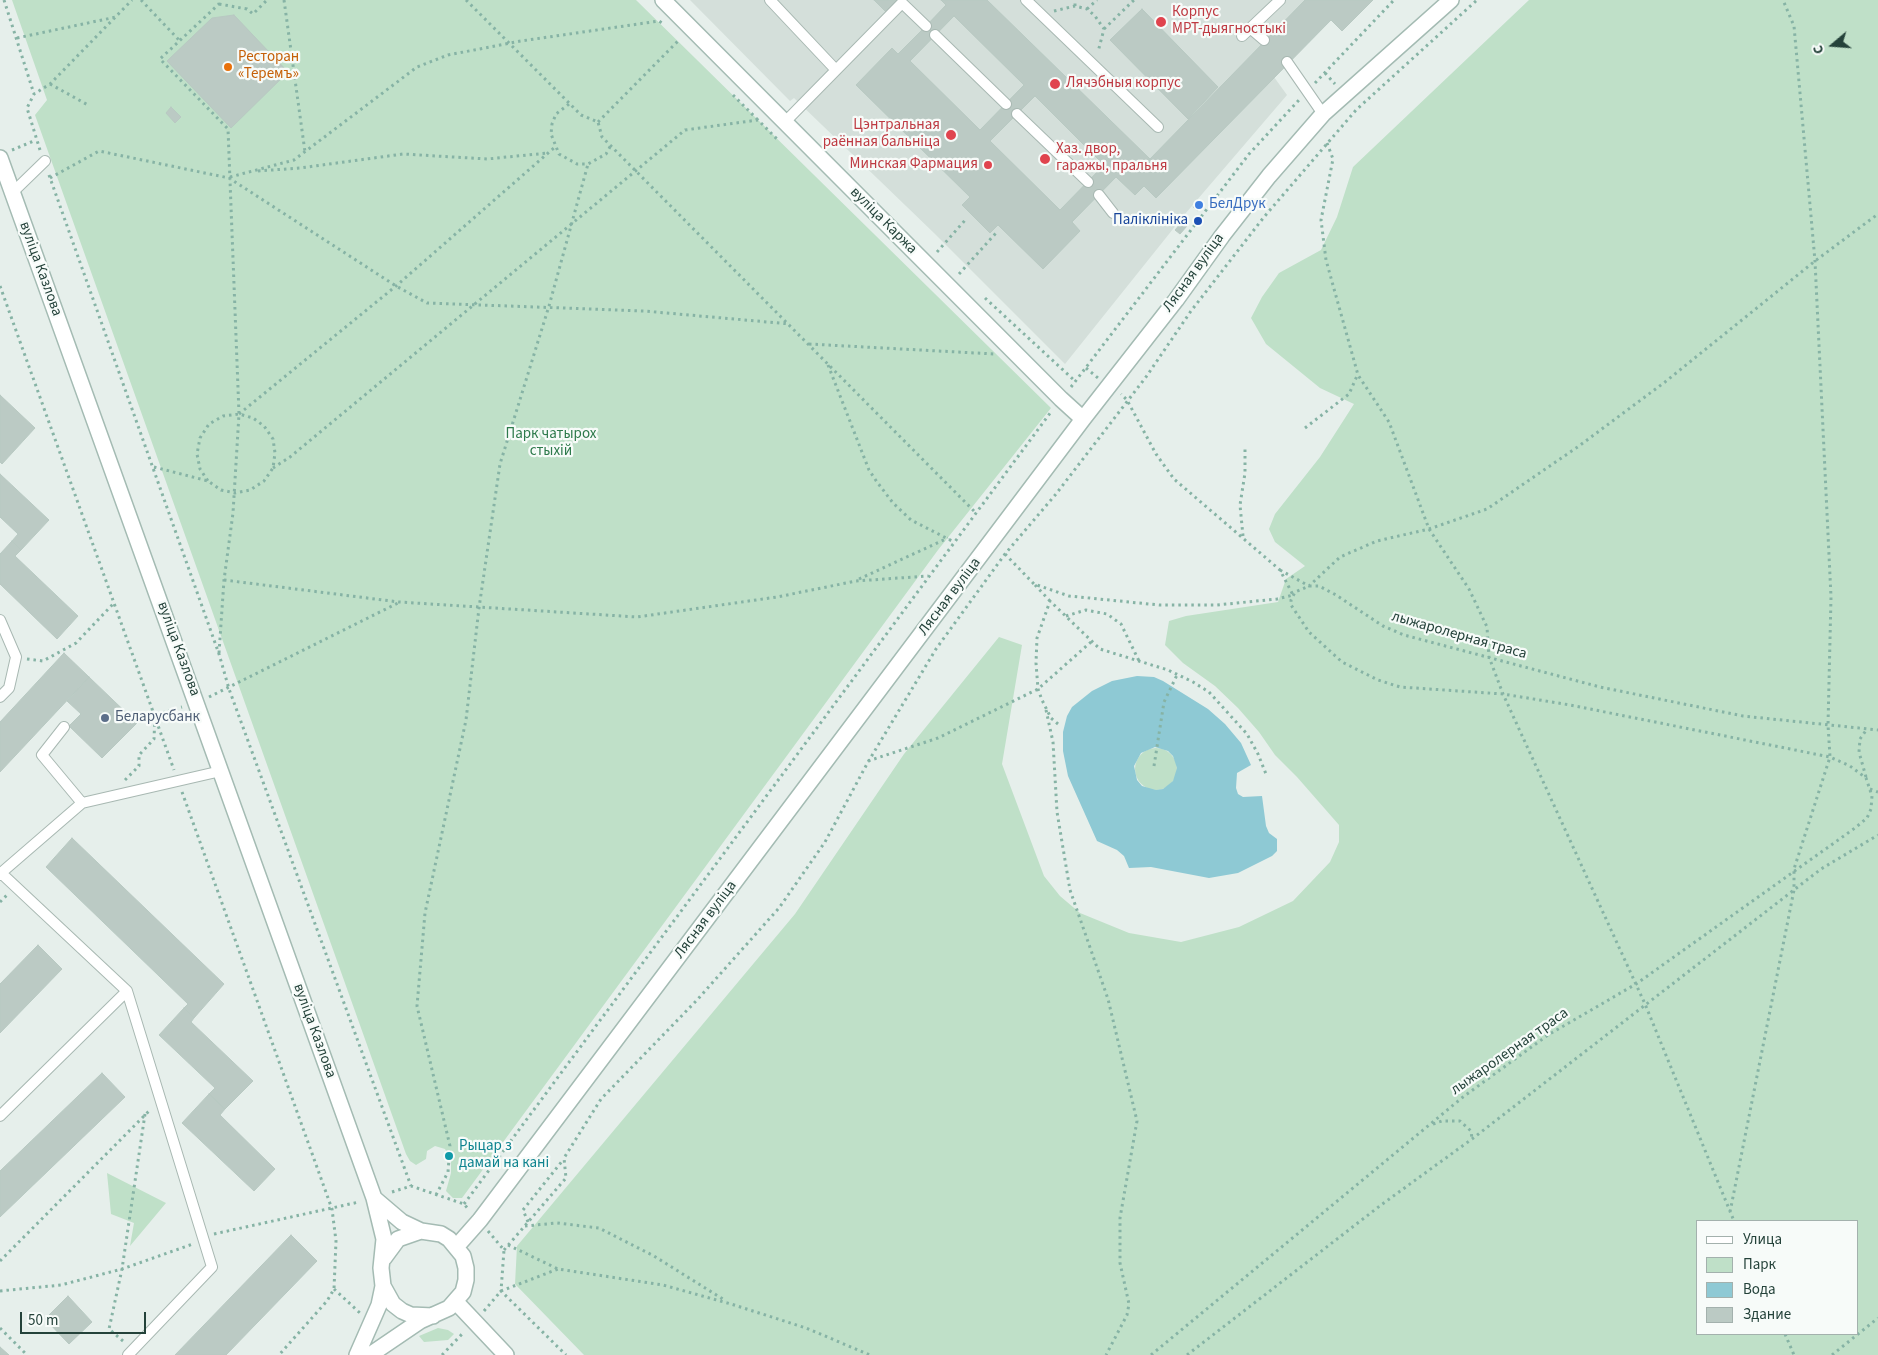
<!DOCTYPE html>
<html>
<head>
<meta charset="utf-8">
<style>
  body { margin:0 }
  #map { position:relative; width:1878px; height:1355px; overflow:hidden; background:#e6efeb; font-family:"Source Sans 3",sans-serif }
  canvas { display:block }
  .legend { position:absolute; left:1696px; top:1220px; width:162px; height:115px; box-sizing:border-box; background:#f7fbf9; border:1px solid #a3b1ad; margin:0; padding:6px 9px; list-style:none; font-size:15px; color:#24423a }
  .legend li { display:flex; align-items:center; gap:10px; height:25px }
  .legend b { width:25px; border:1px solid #a3b1ad }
  .north { position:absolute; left:1808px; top:20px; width:50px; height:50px; -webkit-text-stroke:4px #f7fbf9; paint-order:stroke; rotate:252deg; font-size:14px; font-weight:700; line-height:20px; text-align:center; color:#24423a }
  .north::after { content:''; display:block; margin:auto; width:18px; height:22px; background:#24423a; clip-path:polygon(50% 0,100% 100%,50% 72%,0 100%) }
  .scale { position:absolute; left:20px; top:1312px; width:126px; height:22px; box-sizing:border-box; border:2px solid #24423a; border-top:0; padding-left:6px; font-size:15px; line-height:18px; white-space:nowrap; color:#24423a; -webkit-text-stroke:4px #f7fbf9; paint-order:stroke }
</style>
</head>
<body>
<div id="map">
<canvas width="1878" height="1355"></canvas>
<ul class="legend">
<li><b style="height:6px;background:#fff"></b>Улица</li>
<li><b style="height:14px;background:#bfe0c8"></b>Парк</li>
<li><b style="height:14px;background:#8ec9d4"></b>Вода</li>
<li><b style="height:14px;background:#bbcac4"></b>Здание</li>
</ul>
<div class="north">С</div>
<div class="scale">50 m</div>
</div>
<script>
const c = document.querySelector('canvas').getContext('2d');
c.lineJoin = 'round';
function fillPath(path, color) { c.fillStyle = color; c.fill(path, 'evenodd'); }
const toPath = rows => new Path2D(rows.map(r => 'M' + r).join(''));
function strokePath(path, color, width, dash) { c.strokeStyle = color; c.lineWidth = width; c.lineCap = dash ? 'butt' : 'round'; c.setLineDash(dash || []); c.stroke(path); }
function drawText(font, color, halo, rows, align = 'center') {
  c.font = font + ' "Source Sans 3",sans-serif'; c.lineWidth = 4.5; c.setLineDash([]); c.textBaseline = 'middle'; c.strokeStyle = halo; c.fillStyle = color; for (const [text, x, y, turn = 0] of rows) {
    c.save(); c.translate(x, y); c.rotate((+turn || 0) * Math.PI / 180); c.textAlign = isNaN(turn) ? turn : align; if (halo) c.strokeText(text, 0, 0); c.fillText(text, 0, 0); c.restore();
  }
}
fillPath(toPath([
  [690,0,1373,0,1342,31,1331,20,1274,77,1287,95,1185,214,1065,364,934,233,794,98,790,101]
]), '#d4dfda');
fillPath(toPath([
  [12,0,636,0,1051,408,938,550,462,1198,453,1198,446,1191,451,1173,451,1160,445,1149,435,1146,427,1151,426,1159,416,1165,410,1161,406,1154,35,115,47,100],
  [1529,0,1878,0,1878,1355,584,1355,515,1284,517,1246,795,914,904,754,999,637,1022,645,1002,764,1044,876,1060,896,1080,913,1129,933,1181,942,1239,927,1293,901,1330,862,1339,842,1339,825,1297,777,1275,755,1259,732,1238,708,1215,686,1183,663,1165,645,1169,621,1186,616,1278,602,1286,579,1305,566,1275,542,1269,529,1275,514,1320,457,1354,404,1320,388,1266,344,1251,318,1262,297,1279,273,1321,250,1337,217,1353,167],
  [1697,1221,1857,1221,1857,1334,1697,1334],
  '1135 769a21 21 0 1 1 42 0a21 21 0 1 1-42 0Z',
  [107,1173,166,1203,130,1246,134,1223,111,1214],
  [438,1328,448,1330,454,1334,448,1340,424,1342,419,1336]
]), '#bfe0c8');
fillPath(toPath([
  [1137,676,1154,677,1163,681,1208,709,1225,724,1241,743,1251,765,1237,773,1236,788,1238,794,1243,797,1262,796,1266,826,1269,833,1277,839,1277,851,1272,856,1238,873,1209,878,1151,867,1129,868,1124,856,1117,850,1097,841,1068,776,1063,751,1063,732,1067,716,1072,707,1092,691,1112,681],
  [1155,747,1168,751,1173,756,1177,768,1173,781,1163,789,1156,790,1142,786,1137,780,1134,766,1141,753]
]), '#8ec9d4');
const building = toPath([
  [874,0,897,0,886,12,874,0],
  [941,0,987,0,1150,159,1305,0,1373,0,1342,31,1331,20,1156,198,1144,186,1135,195,1116,177,1072,222,1080,231,1043,269,998,225,990,233,962,205,970,197,856,85,892,48,898,54,926,26,946,5,941,0],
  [954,16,1024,85,980,130,910,61,954,16],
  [1035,96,1104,165,1060,210,990,141,1035,96],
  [1142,9,1218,87,1188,119,1110,40,1142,9],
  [234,15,288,72,231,128,167,61,212,18,234,15],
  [171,107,181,117,175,123,166,113,171,107],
  [1198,200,1204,203,1198,211,1193,207,1198,200],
  [1182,222,1187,226,1180,234,1175,230,1182,222],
  [0,395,35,428,2,464,0,462,0,395],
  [0,474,49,520,21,550,12,541,18,534,0,517,0,474],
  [12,541,21,550,15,556,78,616,57,639,0,584,0,554,12,541],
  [64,653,89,677,0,772,0,722,64,653],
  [89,677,137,723,102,758,69,726,81,714,67,701,89,677],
  [72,838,224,984,194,1018,184,1008,188,1004,46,867,72,838],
  [38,945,62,969,0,1033,0,984,38,945],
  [184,1008,194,1018,191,1022,253,1081,225,1109,209,1094,215,1088,159,1035,184,1008],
  [102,1073,125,1097,0,1217,0,1171,102,1073],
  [209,1094,225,1109,220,1115,275,1169,254,1191,182,1123,209,1094],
  [291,1235,317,1261,226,1355,175,1355,291,1235],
  [68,1296,92,1322,69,1344,45,1319,68,1296],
  [0,1347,9,1355,0,1355,0,1347]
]);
fillPath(building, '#bbcac4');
strokePath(building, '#b8c9c2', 1);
const service = toPath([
  [770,0,836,70],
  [1026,0,1158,127],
  [1250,28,1264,40],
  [935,35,1006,104],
  [1242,36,1280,0],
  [1287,62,1323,114],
  [1017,114,1088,182],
  [784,123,902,3,926,26],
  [12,193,45,161],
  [1099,195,1113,213],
  [0,620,16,657,9,688,0,697],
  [64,727,42,755,82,803],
  [1,873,82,803,221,771],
  [0,875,1,873,127,991,212,1267,128,1355],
  [0,1116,127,991]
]);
const secondary = toPath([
  [663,0,1061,399,1083,419],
  [0,158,374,1198,384,1239,381,1268,383,1286,393,1304,402,1311,411,1315,433,1316],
  [457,1246,480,1220,1083,419,1176,300,1222,236,1269,176,1323,114,1451,0],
  [384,1258,398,1239,421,1231],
  [456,1302,506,1355],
  [357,1355,379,1305,383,1286],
  [370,1355,420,1321,449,1308,463,1292,466,1280,466,1268,463,1256,449,1239,441,1234,421,1231,402,1222,375,1199]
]);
strokePath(service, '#a8b8b2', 12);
strokePath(secondary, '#a4bbb3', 18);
strokePath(toPath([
  [4,0,34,94],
  [141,0,179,40],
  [284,0,305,152],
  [466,0,581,115,598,122,602,137,976,513],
  [219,4,247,9,253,14,267,0],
  [1075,6,1075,0],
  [1087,9,1097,0],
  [1054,11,1075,6,1087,9,1095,16,1104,29,1098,52],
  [1104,29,1134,0],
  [17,38,116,17],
  [1325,73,1335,84],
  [1315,83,1394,0],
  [50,84,88,105],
  [733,95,758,120],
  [569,104,556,114,552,124,551,134,559,154,577,164,588,164,606,154,611,145],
  [598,122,679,40],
  [1327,143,1333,159,1321,220,1326,260,1358,375,1389,422,1429,529,1469,589,1487,627,1489,657,1503,694,1645,1004,1734,1221],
  [12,150,36,140],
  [40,150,27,108,34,94,50,84,132,0],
  [258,171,300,168,403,154,487,159,548,153],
  [49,175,219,654,229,689,411,1186],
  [230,177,294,160,417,67,448,55,521,41,659,21,662,23],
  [50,178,99,151,229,178,396,286,427,303,644,311,790,324],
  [937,252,967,218],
  [959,274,996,233],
  [0,286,174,770],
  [985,298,1075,381],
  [809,344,994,354],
  [828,365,869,470,877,482,893,503,911,520,954,542],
  [1086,368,1098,378],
  [1071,387,1249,154,1299,100],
  [239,414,396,286,555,147],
  [1305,428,1349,394,1357,376],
  [154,467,208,481,221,490,235,493,250,490,264,481,273,468,275,453,273,439,264,426,253,418,239,414,223,416,209,424,200,438,197,454,200,469,208,481],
  [273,468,290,457,685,130,758,120,779,141],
  [1243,536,1240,505,1245,473,1245,449],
  [1005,554,1034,584,1069,596,1159,605,1217,605,1277,599,1293,595,1280,570,1174,479,1156,454,1127,400,1121,394],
  [1280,570,1309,586,1340,557,1377,541,1429,529,1487,509,1579,446,1665,382,1815,261,1878,214],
  [859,579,948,538],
  [224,580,399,602,637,617,777,597,856,581,928,576],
  [1035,585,1050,601],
  [1066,616,1086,610,1107,614,1121,624,1139,661],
  [219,653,224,580,233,513,239,414,228,129,160,59,219,4,220,0],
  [27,659,43,661,76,643,114,603],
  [209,697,398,603],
  [1046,710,1053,742,1057,812,1070,890,1108,999,1137,1121,1120,1218,1120,1263,1129,1304,1127,1315,1106,1355],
  [1058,724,1051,718,1042,700,1038,689,1036,663,1037,638,1050,601,1100,649,1168,670,1193,682,1209,692,1247,734,1258,754,1266,774],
  [868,761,938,738,1038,689,1091,642],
  [1154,766,1164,702,1177,675],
  [1866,777,1859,752,1860,739,1867,729],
  [125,780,139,766,139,755,154,739,155,715,182,707],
  [1870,789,1878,792],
  [182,792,332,1209,336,1241,334,1289,327,1301,279,1355],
  [0,902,8,894],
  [1433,1124,1442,1121,1460,1121,1471,1131,1472,1139],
  [392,1192,411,1186,464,1204,469,1210],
  [436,1195,448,1172,450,1146,417,1006,425,913,466,720,479,608,500,464,549,306,588,164],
  [464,1204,1051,412],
  [1730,1212,1794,890,1794,869,1830,757,1828,725,1831,597,1815,261,1794,26,1783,0],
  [528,1222,523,1210,563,1160],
  [525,1226,557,1223,599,1228,654,1256,726,1301],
  [488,1231,504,1250,501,1291,566,1355],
  [214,1234,359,1202],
  [508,1245,558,1269,663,1285,731,1304,806,1328,870,1355],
  [504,1250,566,1178,564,1158,601,1099,697,1000,779,908,825,842,868,762,936,649,1005,554,1056,494,1146,377,1191,311,1264,217,1356,110,1477,0],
  [0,1261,151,1109],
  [334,1289,360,1313],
  [0,1291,61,1285,122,1269,193,1244],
  [484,1311,501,1291,558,1269],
  [0,1328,27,1355],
  [1785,1334,1794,1355],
  [123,1341,109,1329,122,1269,145,1114],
  [442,1355,464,1332],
  [1151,1355,1463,1097,1548,1035,1636,984,1855,828,1867,818,1871,809,1872,796,1866,778,1850,766,1830,757,1570,705,1503,694,1400,687,1378,680,1342,662,1309,632,1291,605,1291,600,1295,592,1309,586,1319,586,1336,595,1383,626,1404,635,1600,687,1743,716,1878,730],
  [1187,1355,1381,1205,1472,1139,1821,869,1878,835],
  [1832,1355,1878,1318]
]), '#86b3a5', 3, [2.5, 4]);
strokePath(service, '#fff', 10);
strokePath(secondary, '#fff', 15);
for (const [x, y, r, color] of [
  [1161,22,6,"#e0444e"],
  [228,67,5,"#e8710a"],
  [1055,84,6,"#e0444e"],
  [951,135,6,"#e0444e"],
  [1045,159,6,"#e0444e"],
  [988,165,5,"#e0444e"],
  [1199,205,5,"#3f7fe0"],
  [1198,221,5,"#1a4fb4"],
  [105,718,5,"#5c6f8a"],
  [449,1156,5,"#0f9aa8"]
]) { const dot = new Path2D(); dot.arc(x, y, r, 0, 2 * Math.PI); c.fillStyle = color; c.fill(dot); strokePath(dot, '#f7fbf9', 2); }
drawText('15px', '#be3a42', '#f7fbf9', [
  ["Корпус",1172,13],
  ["МРТ-дыягностыкі",1172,30],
  ["Лячэбныя корпус",1066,84],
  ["Цэнтральная",940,126,"right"],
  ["раённая бальніца",940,143,"right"],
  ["Хаз. двор,",1056,150],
  ["гаражы, пральня",1056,167],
  ["Минская Фармация",978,165,"right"]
], 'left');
drawText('15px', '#c56008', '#f7fbf9', [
  ["Ресторан",238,58],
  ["«Теремъ»",238,75]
], 'left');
drawText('15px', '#366cbe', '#f7fbf9', [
  ["БелДрук",1209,205]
], 'left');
drawText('15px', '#24423a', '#f7fbf9', [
  ["вуліца Каржа",883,221,45],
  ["вуліца Казлова",40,269,70],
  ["Лясная вуліца",1194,273,-54],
  ["Лясная вуліца",950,597,-53],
  ["лыжаролерная траса",1459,636,16],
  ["вуліца Казлова",178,649,70],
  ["Лясная вуліца",706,920,-53],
  ["вуліца Казлова",314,1031,70],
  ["лыжаролерная траса",1510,1052,-35]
]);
drawText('15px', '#164399', '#f7fbf9', [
  ["Паліклініка",1188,221]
], 'right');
drawText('15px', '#2d7a4b', '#f7fbf9', [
  ["Парк чатырох",551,435],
  ["стыхій",551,452]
]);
drawText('15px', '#4e5e75', '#f7fbf9', [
  ["Беларусбанк",115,718]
], 'left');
drawText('15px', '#0d838f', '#f7fbf9', [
  ["Рыцар з",459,1147],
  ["дамай на кані",459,1164]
], 'left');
</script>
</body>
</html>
